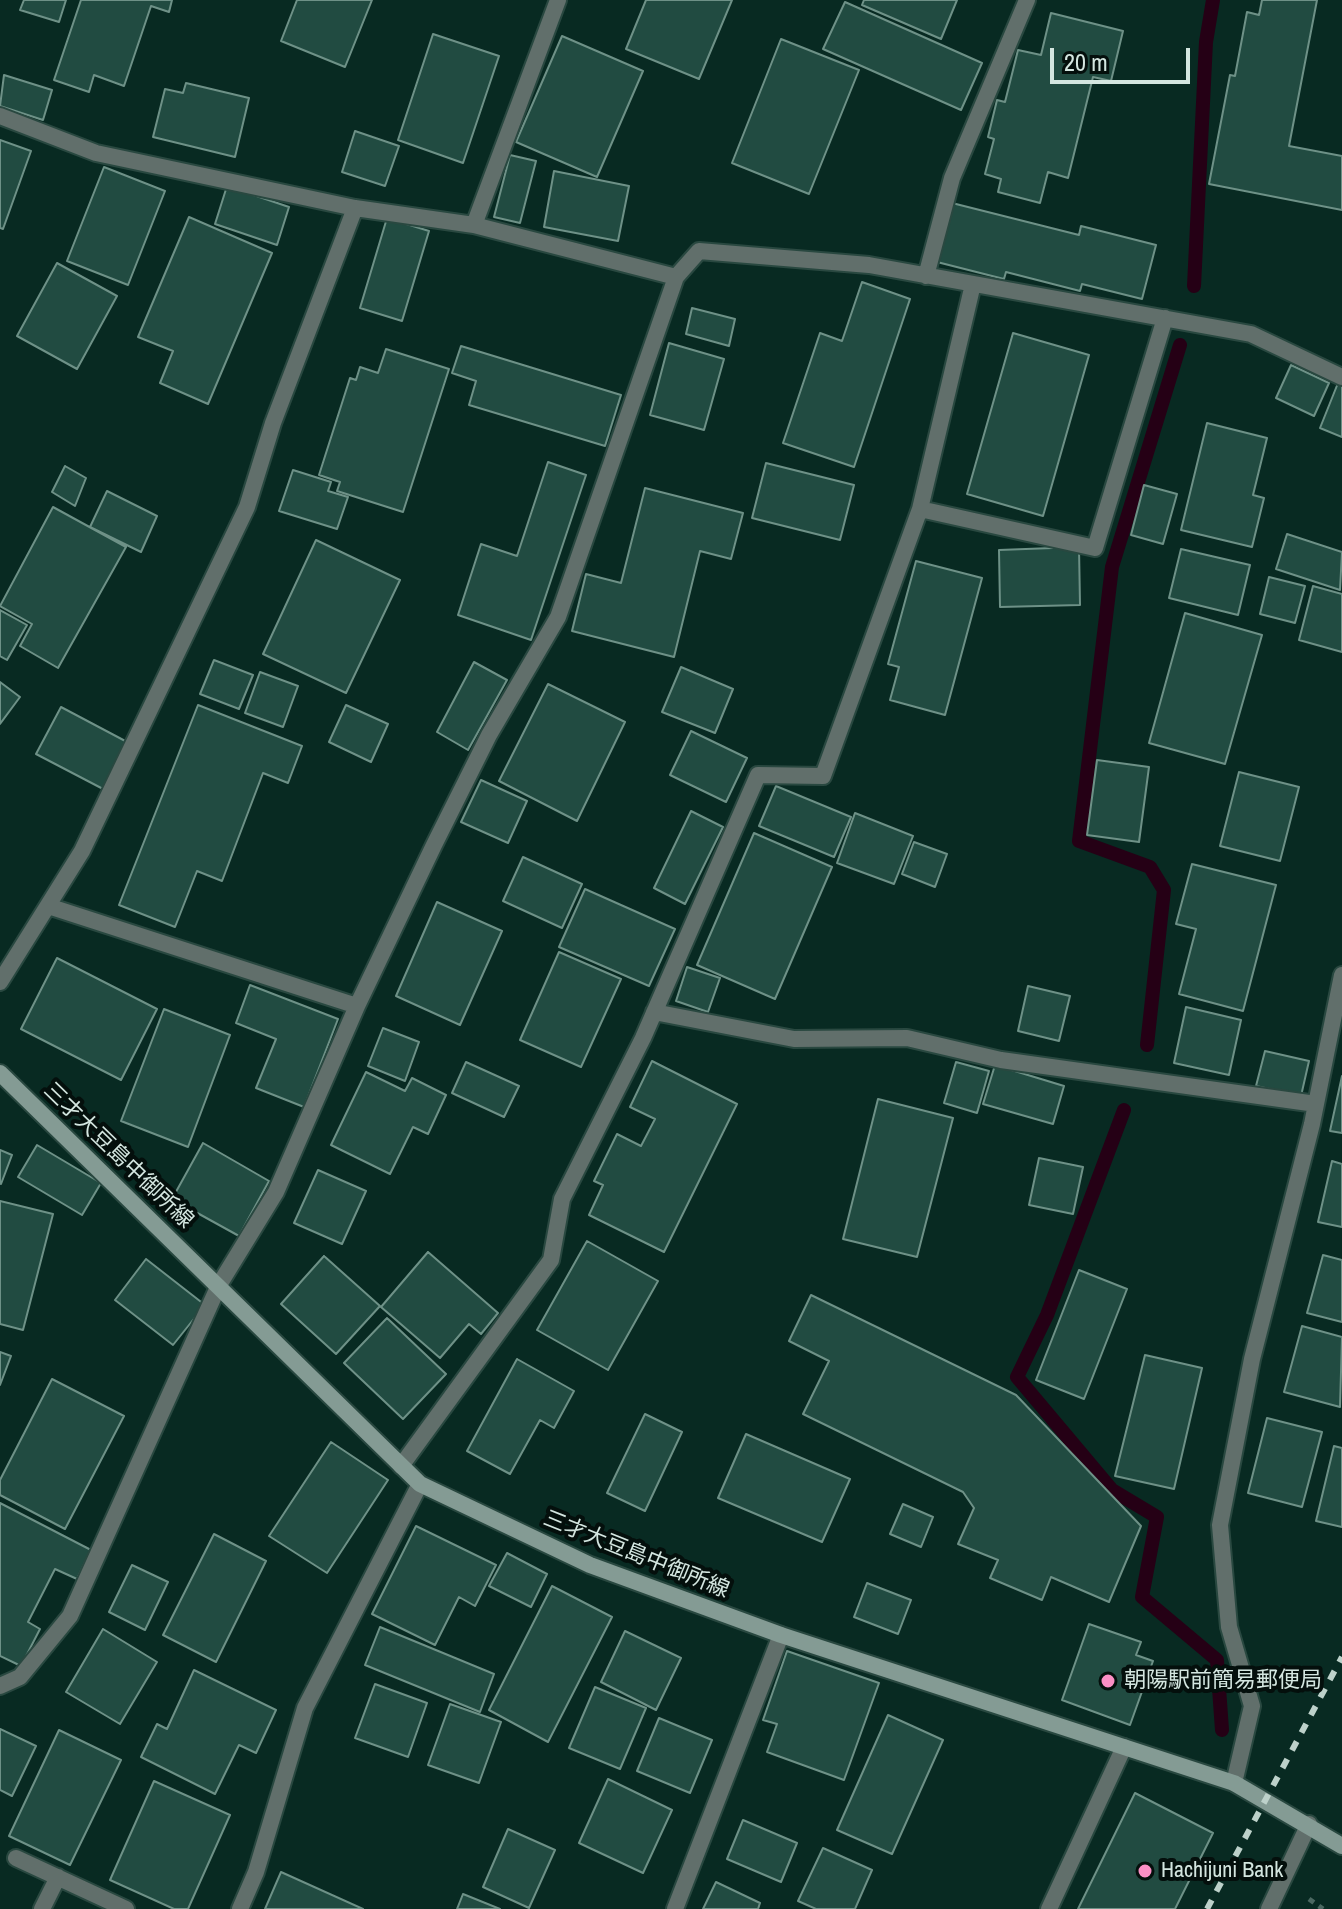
<!DOCTYPE html>
<html>
<head>
<meta charset="utf-8">
<style>
  body { margin:0 }
  #map { position:relative; width:1342px; height:1909px; overflow:hidden; background:#082a22; font-family:"Archivo Narrow",sans-serif }
  canvas { display:block }
  .scale { position:absolute; left:1050px; top:48px; width:140px; height:36px; box-sizing:border-box; border:4px solid #d4e6e0; border-top:0; padding-left:10px; font-size:24px; line-height:28px; white-space:nowrap; color:#d4e6e0; -webkit-text-stroke:6px #040f0c; paint-order:stroke }
</style>
</head>
<body>
<div id="map">
<canvas width="1342" height="1909"></canvas>
<div class="scale">20 m</div>
</div>
<script>
const c = document.querySelector('canvas').getContext('2d');
c.lineJoin = 'round';
const toPath = rows => new Path2D(rows.map(r => 'M' + r).join(''));
function strokePath(path, color, width, dash) { c.strokeStyle = color; c.lineWidth = width; c.lineCap = dash ? 'butt' : 'round'; c.setLineDash(dash || []); c.stroke(path); }
function fillPath(path, color) { c.fillStyle = color; c.fill(path, 'evenodd'); }
function drawText(font, color, halo, rows, align = 'center') {
  c.font = font + ' "Archivo Narrow","Noto Sans JP",sans-serif'; c.lineWidth = 8; c.setLineDash([]); c.textBaseline = 'middle'; c.strokeStyle = halo; c.fillStyle = color; for (const [text, x, y, turn = 0] of rows) {
    c.save(); c.translate(x, y); c.rotate((+turn || 0) * Math.PI / 180); c.textAlign = isNaN(turn) ? turn : align; if (halo) c.strokeText(text, 0, 0); c.fillText(text, 0, 0); c.restore();
  }
}
strokePath(toPath([
  [1194,286,1206,42,1213,0],
  [1147,1045,1164,890,1150,867,1079,841,1112,567,1180,345],
  [1124,1110,1047,1315,1017,1377,1112,1490,1157,1517,1142,1597,1217,1660,1222,1730]
]), '#250015', 14);
const building = toPath([
  [24,0,66,0,59,22,20,10,24,0],
  [81,0,172,0,169,12,151,6,124,86,94,75,89,92,54,80,81,0],
  [297,0,372,0,345,67,281,41,297,0],
  [646,0,732,0,699,79,626,49,646,0],
  [864,0,957,0,941,39,862,5,864,0],
  [1262,0,1317,0,1289,146,1342,156,1342,210,1209,184,1230,75,1235,76,1247,12,1259,15,1262,0],
  [845,2,982,63,961,110,823,49,845,2],
  [1051,13,1123,31,1111,81,1093,77,1068,178,1048,172,1040,203,998,192,1001,179,985,174,994,139,988,137,997,100,1005,102,1018,50,1041,55,1051,13],
  [433,34,499,56,463,163,398,140,433,34],
  [562,36,643,71,597,177,516,142,562,36],
  [781,39,859,70,809,194,732,163,781,39],
  [4,75,52,90,43,120,0,106,4,75],
  [186,83,249,98,235,157,153,137,165,89,183,93,186,83],
  [355,131,399,146,385,186,342,172,355,131],
  [0,140,31,151,3,229,0,228,0,140],
  [510,155,536,161,520,223,494,217,510,155],
  [104,167,165,191,128,285,67,261,104,167],
  [554,171,629,186,618,241,544,227,554,171],
  [227,186,289,207,277,245,215,224,227,186],
  [952,203,1079,235,1081,226,1156,245,1142,299,1082,284,1080,291,1006,272,1004,279,937,262,952,203],
  [189,217,272,253,208,404,160,383,173,351,138,337,189,217],
  [387,218,429,231,402,321,360,308,387,218],
  [57,263,117,296,77,369,17,336,57,263],
  [862,282,910,299,854,467,783,443,820,333,842,341,862,282],
  [692,308,735,319,729,346,686,334,692,308],
  [1013,333,1089,355,1043,516,967,494,1013,333],
  [669,343,724,359,704,430,650,415,669,343],
  [461,346,621,395,605,446,469,405,476,381,452,373,461,346],
  [386,349,449,369,403,512,337,491,340,482,319,475,350,378,356,380,360,367,378,373,386,349],
  [1291,365,1329,383,1314,416,1276,398,1291,365],
  [1338,383,1342,385,1342,437,1320,428,1338,383],
  [1207,423,1267,438,1253,495,1264,498,1252,547,1181,530,1207,423],
  [548,462,586,475,531,640,458,615,481,544,517,556,548,462],
  [766,463,854,485,840,540,752,518,766,463],
  [65,466,86,478,75,506,52,492,65,466],
  [293,470,331,482,328,491,348,497,337,529,279,511,293,470],
  [1144,485,1177,494,1163,544,1131,535,1144,485],
  [645,488,743,513,731,559,700,551,674,657,572,631,586,574,621,583,645,488],
  [107,491,157,516,141,552,90,527,107,491],
  [53,507,126,547,58,668,20,646,32,624,0,606,53,507],
  [1287,534,1342,552,1340,590,1276,569,1287,534],
  [316,540,400,580,346,693,263,654,316,540],
  [1079,547,1080,605,1000,607,999,550,1079,547],
  [1181,549,1250,565,1238,615,1169,598,1181,549],
  [916,561,982,578,945,715,890,700,899,667,888,664,916,561],
  [1269,577,1305,586,1295,623,1260,614,1269,577],
  [1313,586,1342,594,1342,652,1299,640,1313,586],
  [0,610,27,625,7,660,0,656,0,610],
  [1185,613,1262,635,1225,764,1149,743,1185,613],
  [214,660,253,675,239,709,200,694,214,660],
  [474,662,507,680,468,750,437,732,474,662],
  [681,667,733,689,715,733,662,712,681,667],
  [260,672,298,686,283,727,245,713,260,672],
  [0,682,20,697,0,724,0,682],
  [548,684,625,722,577,821,499,781,548,684],
  [198,705,302,746,288,783,263,773,222,881,197,871,175,927,119,905,198,705],
  [346,705,388,724,371,762,329,742,346,705],
  [61,707,129,743,105,790,36,754,61,707],
  [691,731,747,758,726,802,670,775,691,731],
  [1097,760,1149,767,1139,842,1087,835,1097,760],
  [1239,772,1299,787,1280,861,1220,846,1239,772],
  [481,780,527,801,508,843,461,822,481,780],
  [776,786,851,817,834,857,759,826,776,786],
  [691,811,723,827,685,904,654,888,691,811],
  [855,813,913,836,894,884,837,863,855,813],
  [754,833,832,867,775,999,697,965,754,833],
  [914,842,947,854,935,887,902,874,914,842],
  [523,857,582,884,562,928,503,901,523,857],
  [1192,864,1276,885,1243,1011,1179,994,1196,929,1176,924,1192,864],
  [585,889,675,929,649,986,559,947,585,889],
  [437,902,502,931,460,1025,396,996,437,902],
  [559,952,621,979,581,1067,520,1040,559,952],
  [57,958,157,1009,121,1080,21,1029,57,958],
  [687,967,720,978,708,1012,676,1001,687,967],
  [250,985,338,1019,304,1107,256,1088,276,1039,236,1023,250,985],
  [1028,986,1070,996,1059,1041,1018,1031,1028,986],
  [1186,1007,1241,1020,1229,1075,1174,1063,1186,1007],
  [164,1009,230,1035,188,1147,121,1121,164,1009],
  [383,1028,419,1042,405,1081,368,1066,383,1028],
  [1265,1051,1309,1061,1301,1096,1256,1086,1265,1051],
  [652,1061,737,1104,664,1252,589,1215,603,1185,594,1181,617,1134,641,1146,655,1119,630,1107,652,1061],
  [466,1062,519,1086,504,1117,452,1093,466,1062],
  [956,1062,989,1071,977,1113,944,1103,956,1062],
  [995,1065,1064,1086,1053,1124,983,1104,995,1065],
  [366,1072,405,1091,412,1078,446,1095,428,1134,413,1127,390,1174,331,1145,366,1072],
  [1342,1076,1342,1133,1330,1131,1342,1076],
  [878,1099,953,1118,917,1257,843,1239,878,1099],
  [203,1143,269,1181,239,1236,172,1199,203,1143],
  [37,1145,101,1183,82,1215,18,1177,37,1145],
  [0,1150,12,1155,1,1184,0,1183,0,1150],
  [1039,1158,1083,1167,1073,1214,1029,1205,1039,1158],
  [1332,1161,1342,1164,1342,1227,1318,1222,1332,1161],
  [318,1170,366,1191,342,1244,294,1223,318,1170],
  [0,1201,53,1214,23,1330,0,1324,0,1201],
  [587,1241,658,1281,608,1370,537,1330,587,1241],
  [428,1252,498,1313,481,1334,469,1324,440,1358,381,1307,428,1252],
  [1323,1255,1342,1260,1342,1322,1307,1313,1323,1255],
  [324,1256,380,1306,336,1354,281,1304,324,1256],
  [146,1259,205,1305,173,1345,115,1300,146,1259],
  [1079,1270,1127,1289,1084,1399,1036,1380,1079,1270],
  [811,1295,1016,1395,1141,1526,1109,1602,1051,1577,1042,1600,990,1578,998,1560,958,1544,974,1508,963,1492,803,1414,829,1361,789,1341,811,1295],
  [387,1318,446,1374,403,1419,344,1363,387,1318],
  [1302,1326,1342,1337,1340,1407,1284,1392,1302,1326],
  [0,1352,11,1356,0,1385,0,1352],
  [1145,1355,1202,1368,1174,1489,1115,1476,1145,1355],
  [517,1359,574,1391,554,1428,540,1420,510,1474,467,1451,517,1359],
  [52,1379,124,1416,65,1529,0,1495,0,1480,52,1379],
  [645,1414,682,1432,645,1511,607,1493,645,1414],
  [1267,1418,1322,1432,1302,1507,1248,1493,1267,1418],
  [746,1434,850,1479,822,1542,718,1498,746,1434],
  [331,1442,388,1480,327,1573,269,1536,331,1442],
  [1334,1446,1342,1448,1342,1527,1316,1521,1334,1446],
  [0,1503,91,1550,77,1579,55,1569,28,1622,40,1629,21,1666,0,1656,0,1503],
  [903,1504,933,1517,921,1547,890,1534,903,1504],
  [416,1526,496,1565,475,1606,459,1597,435,1645,372,1614,416,1526],
  [214,1534,266,1561,216,1662,163,1635,214,1534],
  [507,1553,547,1574,531,1607,489,1586,507,1553],
  [132,1565,168,1582,145,1630,109,1612,132,1565],
  [867,1583,911,1600,898,1634,854,1617,867,1583],
  [552,1586,612,1617,548,1742,489,1710,552,1586],
  [1089,1624,1141,1642,1136,1655,1153,1661,1130,1725,1062,1700,1089,1624],
  [380,1627,494,1674,480,1712,365,1665,380,1627],
  [103,1629,157,1662,120,1724,66,1692,103,1629],
  [625,1631,681,1658,656,1710,601,1682,625,1631],
  [787,1651,879,1683,844,1780,767,1752,777,1724,763,1720,787,1651],
  [194,1670,276,1710,256,1753,239,1745,215,1794,141,1757,157,1724,167,1729,194,1670],
  [375,1684,427,1703,408,1757,355,1738,375,1684],
  [595,1687,646,1708,620,1769,569,1748,595,1687],
  [450,1704,501,1722,479,1783,428,1765,450,1704],
  [888,1715,943,1740,892,1854,837,1830,888,1715],
  [659,1718,712,1740,690,1793,637,1771,659,1718],
  [0,1729,36,1746,12,1796,0,1790,0,1729],
  [59,1730,121,1760,70,1865,9,1836,59,1730],
  [608,1779,672,1810,643,1873,579,1843,608,1779],
  [154,1781,230,1815,188,1909,174,1909,110,1880,154,1781],
  [1135,1793,1213,1833,1175,1909,1078,1909,1135,1793],
  [743,1820,797,1843,781,1882,727,1859,743,1820],
  [508,1829,555,1850,529,1908,483,1887,508,1829],
  [823,1848,872,1870,855,1909,816,1909,798,1901,823,1848],
  [281,1872,363,1909,265,1909,281,1872],
  [716,1882,760,1903,758,1909,703,1909,716,1882],
  [463,1894,500,1909,457,1909,463,1894]
]);
fillPath(building, '#214b41');
strokePath(building, '#6e9187', 2);
const lane = toPath([
  [16,1858,126,1909],
  [42,1909,58,1877],
  [1049,1909,1124,1747]
]);
const street = toPath([
  [0,116,96,153,355,208,474,225,676,277,699,251,869,265,1251,334,1342,377],
  [474,225,558,0],
  [926,276,952,178,1027,0],
  [973,284,920,509,1095,548,1165,318],
  [48,906,357,1006],
  [0,982,82,851,247,507,273,423,355,208],
  [654,1012,794,1039,907,1038,1001,1060,1316,1104],
  [401,1466,551,1260,562,1199,643,1038,758,775,823,776,920,509],
  [0,1686,20,1677,70,1616,219,1285,276,1192,357,1006,434,845,489,735,558,617,676,277],
  [1234,1783,1252,1706,1229,1627,1220,1525,1252,1359,1312,1124,1342,975],
  [240,1909,256,1872,305,1708,420,1484],
  [675,1909,781,1635],
  [1269,1909,1309,1824]
]);
const secondary = toPath([
  [0,1073,420,1484,590,1565,781,1635,1234,1783,1342,1846]
]);
strokePath(lane, '#294840', 20);
strokePath(street, '#294840', 20);
strokePath(secondary, '#294840', 20);
strokePath(toPath([
  [1309,1899,1323,1909]
]), '#4b6861', 5, [6, 6]);
strokePath(lane, '#616f6b', 16);
strokePath(street, '#616f6b', 16);
strokePath(secondary, '#849b94', 16);
strokePath(toPath([
  [1207,1909,1342,1657]
]), '#bdd1ca', 6, [10, 10]);
for (const [x, y, r, color] of [
  [1108,1681,8,"#fb8fc5"],
  [1145,1871,8,"#fb8fc5"]
]) { const dot = new Path2D(); dot.arc(x, y, r, 0, 2 * Math.PI); c.fillStyle = color; c.fill(dot); strokePath(dot, '#040f0c', 3); }
drawText('22px', '#d4e6e0', '#040f0c', [
  ["三才大豆島中御所線",118,1156,44],
  ["三才大豆島中御所線",636,1555,22]
]);
drawText('22px', '#d4e6e0', '#040f0c', [
  ["朝陽駅前簡易郵便局",1124,1681],
  ["Hachijuni Bank",1161,1871]
], 'left');
</script>
</body>
</html>
